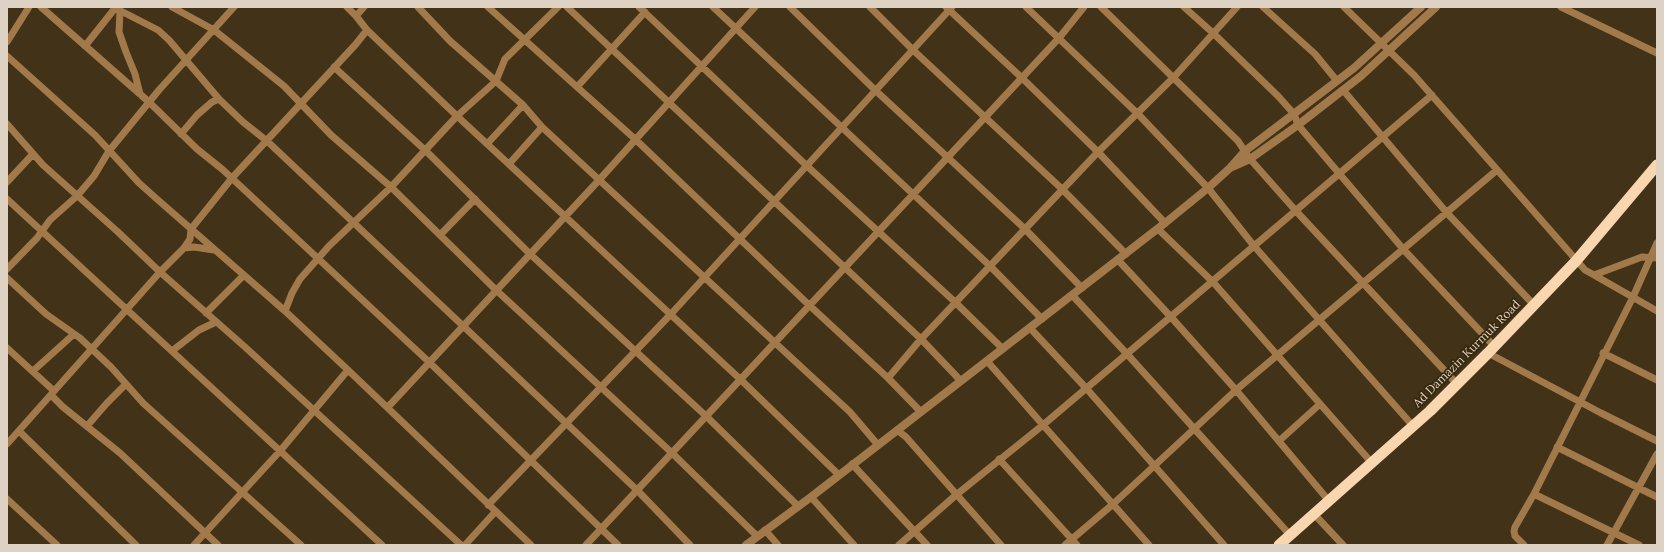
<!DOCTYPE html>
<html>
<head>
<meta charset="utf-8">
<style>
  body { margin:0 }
  #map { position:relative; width:1664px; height:552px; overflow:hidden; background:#423218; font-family:Lora,serif }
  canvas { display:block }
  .frame { position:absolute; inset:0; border:8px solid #ddd2c4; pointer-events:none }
</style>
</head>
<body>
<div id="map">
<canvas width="1664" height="552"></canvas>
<div class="frame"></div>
</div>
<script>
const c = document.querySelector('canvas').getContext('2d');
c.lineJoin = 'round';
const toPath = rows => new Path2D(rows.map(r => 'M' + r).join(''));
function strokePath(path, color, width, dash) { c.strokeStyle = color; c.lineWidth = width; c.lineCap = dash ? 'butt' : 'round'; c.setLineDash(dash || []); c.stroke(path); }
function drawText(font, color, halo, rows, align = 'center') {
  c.font = font + ' Lora,serif'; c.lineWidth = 3.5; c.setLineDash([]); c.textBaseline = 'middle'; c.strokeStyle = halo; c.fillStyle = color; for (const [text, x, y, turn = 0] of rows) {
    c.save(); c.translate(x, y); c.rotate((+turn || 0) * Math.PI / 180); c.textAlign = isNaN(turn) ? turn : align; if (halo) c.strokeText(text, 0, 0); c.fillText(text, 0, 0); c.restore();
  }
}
strokePath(toPath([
  [41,7,149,102,197,149,222,169,429,362,618,545],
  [172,7,214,30,284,86,331,135,391,187,496,290,672,453,757,536],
  [347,7,356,16,367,30,457,116,740,379,839,475],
  [418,7,450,41,523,105,542,127,825,389,850,412,878,445],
  [488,7,635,139,809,305,888,378,921,412],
  [567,7,921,339,961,381],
  [639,7,807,166,955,302,1003,349],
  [713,7,990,266,1042,319],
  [790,7,875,90,1025,229,1082,288],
  [870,7,913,50,1062,189,1126,254],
  [946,7,1022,78,1098,152,1165,223],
  [1026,7,1138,114,1208,188,1254,246,1413,426],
  [1101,7,1238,141,1250,159,1296,211,1457,384],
  [1184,7,1213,33,1278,96,1294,114,1298,125,1404,250,1494,346],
  [1263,7,1315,54,1337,81],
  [1344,7,1414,75,1585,270,1594,275,1642,257,1657,258],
  [1561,7,1657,53],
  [115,8,158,30,169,40,219,99,243,122,267,141,637,490,690,545],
  [120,11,119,32,126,52,135,74,140,94],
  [356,16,364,7],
  [7,42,29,7],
  [85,46,116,7],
  [7,56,95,135,139,183,158,200,285,311,348,370,531,545],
  [334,67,426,151,530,254,706,416,798,506],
  [577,87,645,12],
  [1343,90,1447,213,1534,305],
  [7,124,43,165,118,232,160,272,245,347,461,545],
  [181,134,197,115,212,102,219,99],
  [487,144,523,105],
  [509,164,542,127],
  [7,182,33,154],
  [7,199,382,545],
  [1158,229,1213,282,1372,463],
  [440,235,475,199],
  [184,248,194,247,214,250],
  [1118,260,1171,317,1236,390,1329,501],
  [7,269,37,238,50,220,77,196,94,176,109,151,159,90,234,7],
  [1594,275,1657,311],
  [7,278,46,314,80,338,111,367,143,403,301,545],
  [1072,295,1127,354,1290,535],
  [285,311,292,293,300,279,329,246,391,187,457,116,496,81,505,59,558,7],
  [206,313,244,275],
  [1030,328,1086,388,1224,545],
  [7,348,54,391],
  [172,351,199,330,216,322],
  [1488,353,1601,413,1657,441],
  [1603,353,1657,380],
  [987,361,1043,425,1432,95],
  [33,371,74,334],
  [888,378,921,339,990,266,1098,152,1174,77,1237,7],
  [51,395,63,407,120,453,218,545],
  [388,407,600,179,755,7],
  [87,426,107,403,126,384],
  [897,430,906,437,1001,545],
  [19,431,136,545],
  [1279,441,1320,404],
  [7,444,160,272,184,248,190,239,191,229,232,178,356,44,367,30],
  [1557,447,1657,497],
  [999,459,1077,545],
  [852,464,927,545],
  [811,497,854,545],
  [7,499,57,545],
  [488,505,671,314,952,7],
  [1314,514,1343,545],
  [765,530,778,545],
  [194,545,280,451,348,370],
  [465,545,495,512],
  [586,545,1059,38,1084,7],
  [899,545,956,495,1043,425,1149,545],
  [1065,545,1112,505,1236,390,1497,170],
  [1524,545,1515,536,1514,531,1515,527,1534,494],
  [1607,545,1657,454],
  [1639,545,1534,494,1633,297,1657,243]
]), '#a1794a', 7);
strokePath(toPath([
  [1232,167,1250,159,1298,125,1361,76,1436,7],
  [746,545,811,497,1165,223,1208,188,1230,168,1245,151,1354,68,1421,7]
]), '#a1794a', 8);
strokePath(toPath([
  [1279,545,1430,411,1488,353,1576,261,1657,165]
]), '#f8d6af', 11);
drawText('12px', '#ddd2c4', '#37280d', [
  ["Ad Damazin Kurmuk Road",1467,354,-45]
]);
</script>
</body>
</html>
